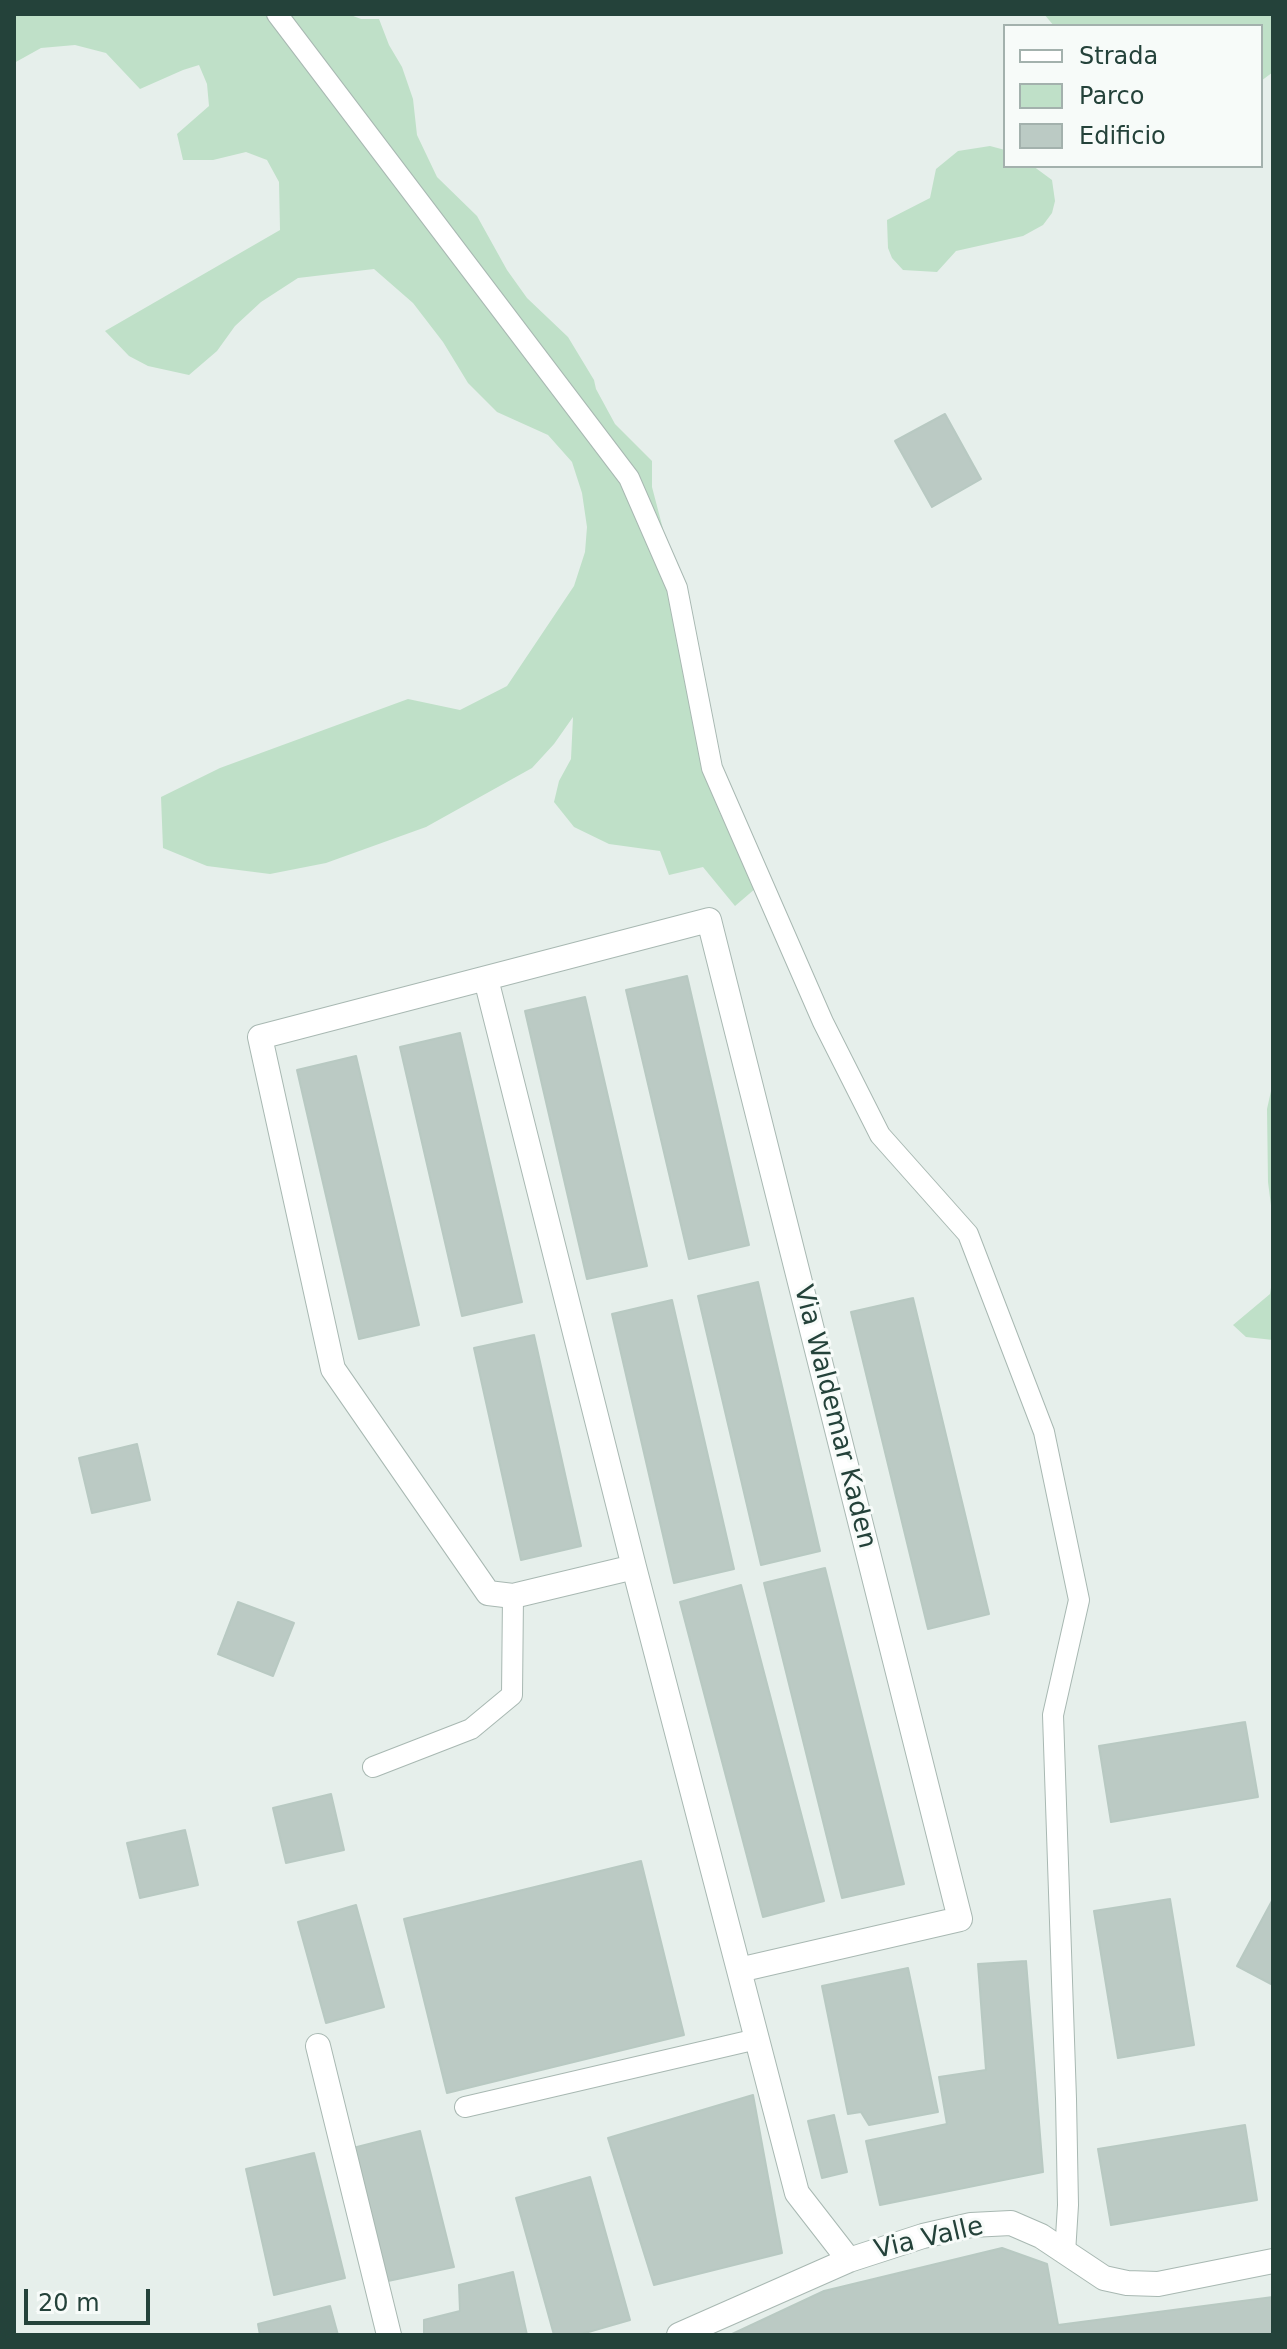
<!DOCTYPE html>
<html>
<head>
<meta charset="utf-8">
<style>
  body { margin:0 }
  #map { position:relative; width:1287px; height:2349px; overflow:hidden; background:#e6efeb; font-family:"DejaVu Sans",sans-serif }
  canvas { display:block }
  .frame { position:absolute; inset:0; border:16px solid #24423a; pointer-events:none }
  .legend { position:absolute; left:1003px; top:24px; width:260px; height:144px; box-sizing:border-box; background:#f7fbf9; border:2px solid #a3b1ad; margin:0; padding:10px 14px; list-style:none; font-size:24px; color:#24423a }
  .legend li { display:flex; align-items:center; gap:16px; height:40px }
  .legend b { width:40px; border:2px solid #a3b1ad }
  .scale { position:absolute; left:24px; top:2289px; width:126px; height:36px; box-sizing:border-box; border:4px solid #24423a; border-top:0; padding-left:10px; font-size:24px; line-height:28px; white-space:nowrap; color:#24423a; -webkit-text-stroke:6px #f7fbf9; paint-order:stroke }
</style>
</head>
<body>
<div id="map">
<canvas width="1287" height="2349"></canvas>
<div class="frame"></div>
<ul class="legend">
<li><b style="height:10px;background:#fff"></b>Strada</li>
<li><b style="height:22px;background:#bfe0c8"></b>Parco</li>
<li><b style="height:22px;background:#bbcac4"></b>Edificio</li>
</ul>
<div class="scale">20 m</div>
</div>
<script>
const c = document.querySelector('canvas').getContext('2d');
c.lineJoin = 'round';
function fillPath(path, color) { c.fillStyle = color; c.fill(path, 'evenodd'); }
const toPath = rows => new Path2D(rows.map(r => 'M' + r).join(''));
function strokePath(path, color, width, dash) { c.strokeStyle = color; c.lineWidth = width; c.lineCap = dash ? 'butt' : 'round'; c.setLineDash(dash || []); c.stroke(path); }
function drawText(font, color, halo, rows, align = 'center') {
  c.font = font + ' "DejaVu Sans",sans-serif'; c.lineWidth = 6; c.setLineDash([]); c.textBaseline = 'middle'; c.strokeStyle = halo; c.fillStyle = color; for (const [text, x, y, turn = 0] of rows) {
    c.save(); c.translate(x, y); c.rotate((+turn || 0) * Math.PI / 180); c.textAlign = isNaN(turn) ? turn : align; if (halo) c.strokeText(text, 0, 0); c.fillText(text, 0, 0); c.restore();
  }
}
fillPath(toPath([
  [14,14,348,14,361,19,379,19,389,45,402,67,413,99,417,135,437,177,477,216,507,270,527,298,568,337,594,380,596,389,615,424,652,461,652,487,669,552,701,740,720,813,756,888,735,906,703,867,669,875,660,851,609,844,574,827,554,802,559,781,571,759,573,717,554,744,532,768,426,827,326,863,270,874,207,866,163,848,161,797,220,768,408,699,460,710,507,686,574,586,585,552,587,527,582,493,572,462,548,435,497,412,468,383,443,342,413,303,374,269,298,278,261,302,235,326,217,351,189,375,148,366,129,356,105,331,280,230,279,182,267,160,246,152,213,160,183,160,177,134,209,106,207,84,199,65,183,70,140,89,106,53,75,45,41,48,14,63],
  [1044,14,1273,14,1273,72,1261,81,1261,26,1054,26],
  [990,146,1005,150,1005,166,1033,166,1052,180,1055,201,1052,213,1043,225,1023,236,956,251,937,272,903,270,892,258,888,248,887,220,930,198,936,169,958,151],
  [1273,1082,1273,1221,1268,1182,1267,1109],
  [1273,1275,1273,1340,1246,1337,1233,1325,1270,1294]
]), '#bfe0c8');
const building = toPath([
  [945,414,981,479,932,507,895,441,945,414],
  [687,976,749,1245,689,1259,626,990,687,976],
  [585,997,647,1266,587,1279,525,1011,585,997],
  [460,1033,522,1302,462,1316,400,1047,460,1033],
  [356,1056,419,1325,359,1339,297,1070,356,1056],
  [758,1282,820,1551,761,1565,698,1296,758,1282],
  [913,1298,989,1614,928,1629,851,1312,913,1298],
  [672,1300,734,1569,674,1583,612,1314,672,1300],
  [534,1335,581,1546,521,1560,474,1348,534,1335],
  [137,1444,150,1500,92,1513,79,1458,137,1444],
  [825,1568,904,1884,842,1898,764,1583,825,1568],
  [741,1585,824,1901,763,1917,680,1602,741,1585],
  [238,1602,294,1623,273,1676,218,1654,238,1602],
  [1245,1722,1258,1797,1111,1822,1099,1746,1245,1722],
  [331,1794,344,1850,286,1863,273,1808,331,1794],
  [185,1830,198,1885,140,1898,127,1843,185,1830],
  [641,1861,684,2035,447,2093,404,1919,641,1861],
  [1170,1899,1194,2045,1118,2058,1094,1911,1170,1899],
  [1273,1899,1273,1985,1237,1966,1273,1899],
  [356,1905,384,2007,326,2023,298,1922,356,1905],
  [1026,1961,1043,2172,880,2205,866,2141,947,2124,939,2077,986,2070,978,1964,1026,1961],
  [908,1968,938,2112,869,2125,861,2112,848,2114,822,1986,908,1968],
  [753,2095,782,2253,654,2285,608,2138,753,2095],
  [834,2115,847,2172,822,2178,808,2121,834,2115],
  [1245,2125,1257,2200,1111,2225,1098,2149,1245,2125],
  [420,2131,454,2267,388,2281,353,2148,420,2131],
  [314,2153,345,2278,274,2295,246,2169,314,2153],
  [590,2177,630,2320,578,2335,554,2335,516,2198,590,2177],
  [1002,2248,1047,2264,1058,2325,1273,2297,1273,2335,730,2335,824,2291,1002,2248],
  [513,2272,527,2335,424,2335,424,2320,460,2311,459,2285,513,2272],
  [330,2306,338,2335,260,2335,258,2324,330,2306]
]);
fillPath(building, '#bbcac4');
strokePath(building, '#b8c9c2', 2);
const service = toPath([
  [277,14,629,478,677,588,712,768,823,1022,880,1135,968,1234,1044,1432,1079,1600,1053,1715,1066,2099,1068,2205,1065,2253],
  [373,1767,471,1729,512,1695,513,1596],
  [465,2107,757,2039]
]);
const minor = toPath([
  [486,979,634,1567,797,2193,849,2260],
  [634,1567,513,1596,488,1593,333,1369,260,1037,709,920,960,1919,739,1970],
  [318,2046,389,2335],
  [679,2335,849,2260,923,2236,971,2225,1011,2223,1041,2236,1104,2278,1127,2283,1158,2284,1273,2261]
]);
strokePath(service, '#a8b8b2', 22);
strokePath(minor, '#a8b8b2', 26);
strokePath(service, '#fff', 20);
strokePath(minor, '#fff', 24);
drawText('26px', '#24423a', '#f7fbf9', [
  ["Via Waldemar Kaden",834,1417,76],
  ["Via Valle",929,2239,-13]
]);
</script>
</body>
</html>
